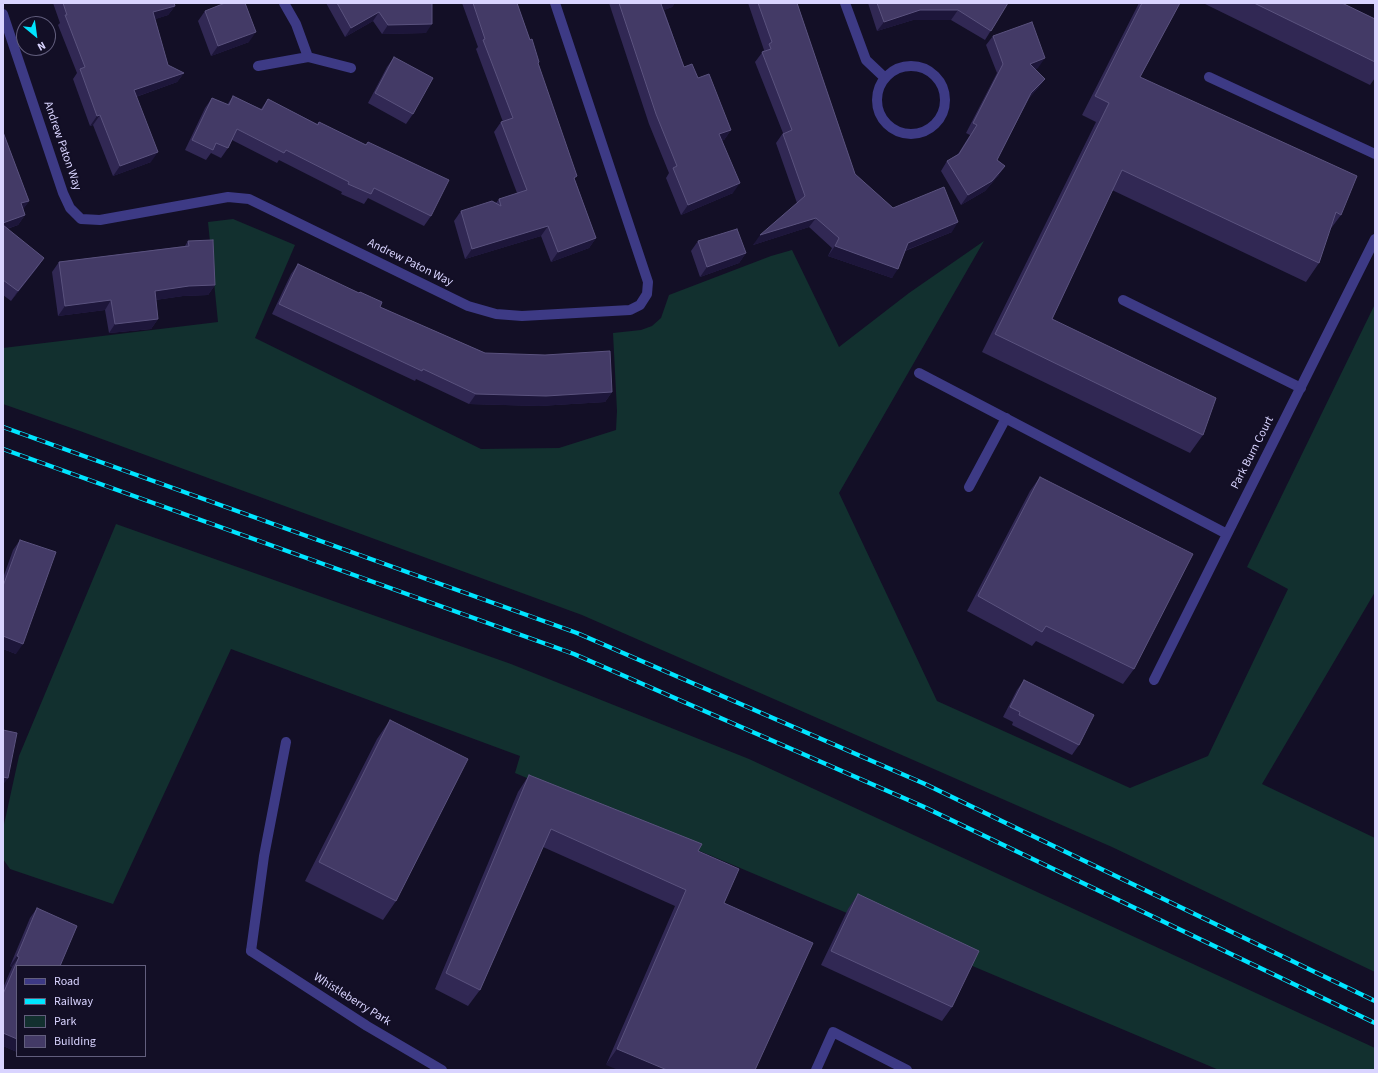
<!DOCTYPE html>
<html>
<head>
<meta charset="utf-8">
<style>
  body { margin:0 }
  #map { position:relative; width:1378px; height:1073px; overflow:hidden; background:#130f26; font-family:"Source Sans 3",sans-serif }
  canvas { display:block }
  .frame { position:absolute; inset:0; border:4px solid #d9d4ff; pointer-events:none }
  .legend { position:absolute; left:16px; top:965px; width:130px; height:92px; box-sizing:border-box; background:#130f26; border:1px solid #625e7d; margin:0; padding:5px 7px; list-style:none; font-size:12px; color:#d9d4ff }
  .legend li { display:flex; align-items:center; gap:8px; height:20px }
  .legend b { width:20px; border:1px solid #625e7d }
  .north { position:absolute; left:16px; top:16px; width:40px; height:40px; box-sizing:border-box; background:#130f26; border:1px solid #625e7d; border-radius:50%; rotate:151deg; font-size:11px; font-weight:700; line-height:16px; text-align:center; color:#d9d4ff }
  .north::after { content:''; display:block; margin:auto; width:14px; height:18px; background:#00e5ff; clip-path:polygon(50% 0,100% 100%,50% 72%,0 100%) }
</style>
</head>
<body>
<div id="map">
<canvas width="1378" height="1073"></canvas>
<div class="frame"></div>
<ul class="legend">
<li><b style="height:5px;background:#3d3a85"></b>Road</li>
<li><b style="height:5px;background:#00e5ff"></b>Railway</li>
<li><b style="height:11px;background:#12302f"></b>Park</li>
<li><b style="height:11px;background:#433a66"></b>Building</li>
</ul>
<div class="north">N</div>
</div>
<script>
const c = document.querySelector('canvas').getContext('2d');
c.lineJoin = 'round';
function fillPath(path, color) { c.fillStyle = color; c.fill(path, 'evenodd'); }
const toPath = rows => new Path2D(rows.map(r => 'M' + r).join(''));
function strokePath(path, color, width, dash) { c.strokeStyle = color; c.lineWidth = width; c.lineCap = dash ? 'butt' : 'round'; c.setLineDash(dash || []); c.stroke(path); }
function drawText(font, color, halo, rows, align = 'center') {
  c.font = font + ' "Source Sans 3",sans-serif'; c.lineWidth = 4; c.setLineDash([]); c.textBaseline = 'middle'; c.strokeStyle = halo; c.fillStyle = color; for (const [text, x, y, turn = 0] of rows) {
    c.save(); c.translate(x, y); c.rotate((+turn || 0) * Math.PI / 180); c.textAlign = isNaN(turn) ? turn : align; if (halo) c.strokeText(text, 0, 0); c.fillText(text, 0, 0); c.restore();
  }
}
fillPath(toPath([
  [233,219,295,245,255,338,481,449,559,448,616,430,617,411,613,333,641,330,652,326,661,318,669,295,771,256,792,250,839,347,909,293,984,241,839,493,937,701,1130,788,1208,756,1288,589,1247,567,1375,304,1375,592,1262,784,1375,838,1375,972,1112,847,582,615,80,431,3,404,3,348,218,322,208,222],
  [116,524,511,664,749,759,1375,1048,1375,1070,1219,1070,515,773,520,756,231,649,113,904,10,869,3,859,3,829,19,756]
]), '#12302f');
strokePath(toPath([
  [1209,77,1375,154],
  [1123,300,1301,388],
  [969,487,1006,418],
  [251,951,264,856,286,742],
  [816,1070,833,1032,907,1070]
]), '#3d3a85', 10);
strokePath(toPath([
  [284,3,296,24,308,57,351,68],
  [845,3,866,60,885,78],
  [3,14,63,193,70,208,81,219,100,220,228,197,249,199,468,306,496,314,522,316,630,310,640,305,647,294,648,282,555,3],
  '877 100a34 34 0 1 1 68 0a34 34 0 1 1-68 0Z',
  [258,66,308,57],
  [919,373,1227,534],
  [1154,680,1375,239],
  [251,951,367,1026,442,1070]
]), '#3d3a85', 10);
const rail = toPath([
  [3,427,577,633,925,784,1375,1001],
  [3,449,574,654,922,806,1375,1023]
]);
strokePath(rail, '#00e5ff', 4.5);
strokePath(rail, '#130f26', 3, [9]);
fillPath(toPath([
  [53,3,174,3,175,6,168,15,155,19,168,65,184,73,177,82,136,97,151,162,113,176,93,125,90,126,73,79,77,73,58,25,60,23],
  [326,3,432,3,426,33,382,34,373,21,345,37],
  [462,3,517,3,530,40,539,62,538,64,575,180,596,238,589,248,551,262,541,236,465,259,454,221,461,211,496,203,499,199,517,193,494,132,501,122,503,122,476,49,478,47],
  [609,3,675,3,672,7,664,10,684,67,698,78,731,130,724,140,722,140,733,193,681,215,666,178,669,173,649,124],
  [748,3,797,3,855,174,893,208,952,232,905,251,892,278,828,256,832,248,809,227,753,245,797,203,776,143,783,133,755,62,764,50],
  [868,3,1008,3,985,40,951,20,913,20,877,31],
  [1139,3,1180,3,1140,77,1341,215,1329,231,1319,263,1306,282,1112,190,1052,319,1203,435,1190,453,982,352,1096,122,1082,115],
  [1203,3,1342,3,1375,19,1375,78,1370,85],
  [205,11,249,42,211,56,198,21],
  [993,36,1038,68,1035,69,1045,79,1038,88,1029,98,997,160,1005,166,998,176,985,191,961,205,941,171,947,161,958,154,970,135,966,133,997,73,986,45],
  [394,57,413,114,406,124,368,103,387,67],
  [233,96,261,109,268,99,317,124,319,122,366,145,368,142,431,216,424,226,368,198,364,204,341,194,342,192,279,160,277,163,232,140,228,148,221,158,211,153,206,160,185,150,205,108,212,98,227,105],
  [3,132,29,201,23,209,25,215,18,225,7,229,44,258,37,268,11,301,3,295],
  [188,241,215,285,208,295,183,296,155,300,158,319,151,329,109,333,105,310,58,316,52,272,59,262,185,246],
  [698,241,746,253,739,263,700,277,691,251],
  [298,264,380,307,485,353,612,392,605,402,539,406,469,404,416,379,415,381,272,314,291,274],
  [1040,477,1134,669,1123,684,1036,641,1032,646,967,611,1030,491],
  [20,540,16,654,3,649,3,578,13,550],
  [1024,680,1079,745,1072,755,1012,725,1013,722,1003,717,1017,690],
  [390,720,396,901,383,920,305,881,377,739],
  [529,775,724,903,606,1065,675,906,543,847,480,990,468,1006,435,989,518,792],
  [858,894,952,1007,942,1021,821,965,848,909],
  [37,908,17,1052,3,1046,3,988,12,967,10,966,30,918]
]), '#312854');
fillPath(toPath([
  [663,3,675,3,672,7,654,14,661,4],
  [175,6,168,15,147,22,153,12],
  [920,10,958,10,951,20,913,20,877,31,884,22],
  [379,12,373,21,345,37,351,28],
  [432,24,426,33,382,34,388,25],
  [256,32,249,42,211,56,218,46],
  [1045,58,1038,68,1023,74,1030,64],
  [184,73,177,82,127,100,134,90],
  [1045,79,1038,88,1025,102,1031,93],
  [100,115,93,125,90,126,97,116],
  [731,130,724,140,712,144,719,134],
  [158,152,151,162,113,176,120,166],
  [1005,166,998,176,985,191,961,205,968,195],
  [740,183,733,193,681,215,688,205],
  [29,201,22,211,21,203],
  [25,215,18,225,3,230,3,223],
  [816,218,809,227,753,245,760,235],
  [958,222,952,232,901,252,908,243],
  [548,226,541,236,465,259,472,249],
  [596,238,589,248,551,262,558,252],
  [835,246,898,269,892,278,828,256],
  [746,253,739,263,700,277,707,267],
  [44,258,37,268,11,301,18,291],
  [215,285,208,295,183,296,148,301,155,291,189,286],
  [111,300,105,310,58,316,65,306],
  [158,319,151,329,109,333,115,324],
  [612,392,605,402,539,406,469,404,476,394],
  [3,636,23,644,16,654,3,649],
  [3,777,8,778,3,785],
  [17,956,19,957,12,967,10,966],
  [3,1033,17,1039,17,1052,3,1046],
  [617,1049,667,1070,618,1070,606,1065]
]), '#1d163a');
const building = toPath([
  [63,3,174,3,175,6,153,12,168,65,184,73,134,90,158,152,120,166,100,115,97,116,80,69,85,67,65,15,67,15,63,3],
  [225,3,245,3,256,32,218,46,205,11,225,3],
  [337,3,432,3,432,24,388,25,379,12,351,28,337,3],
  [473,3,517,3,530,40,532,39,539,62,538,63,577,176,574,178,596,238,558,252,548,226,472,249,461,211,492,201,501,206,499,199,527,190,501,122,513,118,483,40,485,39,473,3],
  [619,3,663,3,661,4,684,67,692,64,698,78,709,74,731,130,719,134,740,183,688,205,673,168,677,166,656,114,619,3],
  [758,3,797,3,855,174,893,208,944,187,958,222,908,243,898,269,835,246,839,238,816,218,760,235,805,196,783,134,792,130,762,52,771,49,769,44,772,42,758,3],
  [877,3,1008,3,991,31,958,10,920,10,884,22,877,3],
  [1142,3,1180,3,1140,77,1357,176,1341,215,1336,212,1319,263,1122,170,1052,319,1216,398,1203,435,995,334,1109,103,1095,96,1142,3],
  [1254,3,1342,3,1375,19,1375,62,1254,3],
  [1032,22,1045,58,1030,64,1045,79,1031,93,997,160,1005,166,992,181,968,195,947,161,959,154,977,125,973,123,1003,64,993,36,1032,22],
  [394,57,433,78,413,114,375,93,394,57],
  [233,96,262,110,268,99,318,125,319,122,366,145,368,142,449,180,431,216,374,188,371,194,348,184,349,182,286,150,284,153,237,129,228,148,216,143,213,150,192,140,212,98,229,105,233,96],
  [3,132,29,201,21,203,25,215,3,223,3,132],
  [3,225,44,258,18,291,3,280,3,225],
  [737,229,746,253,707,267,698,241,737,229],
  [213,240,215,285,189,286,155,291,158,319,115,324,111,300,65,306,59,262,189,246,188,241,213,240],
  [298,264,359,293,360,292,382,302,380,307,485,353,545,355,610,351,612,392,546,396,476,394,423,369,422,371,279,304,298,264],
  [1040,477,1193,554,1134,669,1046,626,1042,632,978,596,1040,477],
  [20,540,56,552,23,644,3,636,3,586,20,540],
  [1024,680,1094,715,1079,745,1019,715,1020,712,1010,707,1024,680],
  [390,720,468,759,396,901,319,862,390,720],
  [3,730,17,733,8,778,3,777,3,730],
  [529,775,702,844,698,851,739,869,724,903,813,943,755,1070,667,1070,617,1049,686,890,551,829,480,990,446,973,529,775],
  [858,894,979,951,952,1007,831,951,858,894],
  [37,908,77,926,60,966,17,966,17,1039,3,1033,3,994,19,957,17,956,37,908]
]);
fillPath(building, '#433a66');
strokePath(building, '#5a527e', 1);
drawText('12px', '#d9d4ff', '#130f26', [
  ["Andrew Paton Way",62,146,71],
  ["Andrew Paton Way",410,263,26],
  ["Park Burn Court",1253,453,-63],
  ["Whistleberry Park",352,1000,32]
]);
</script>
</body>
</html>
